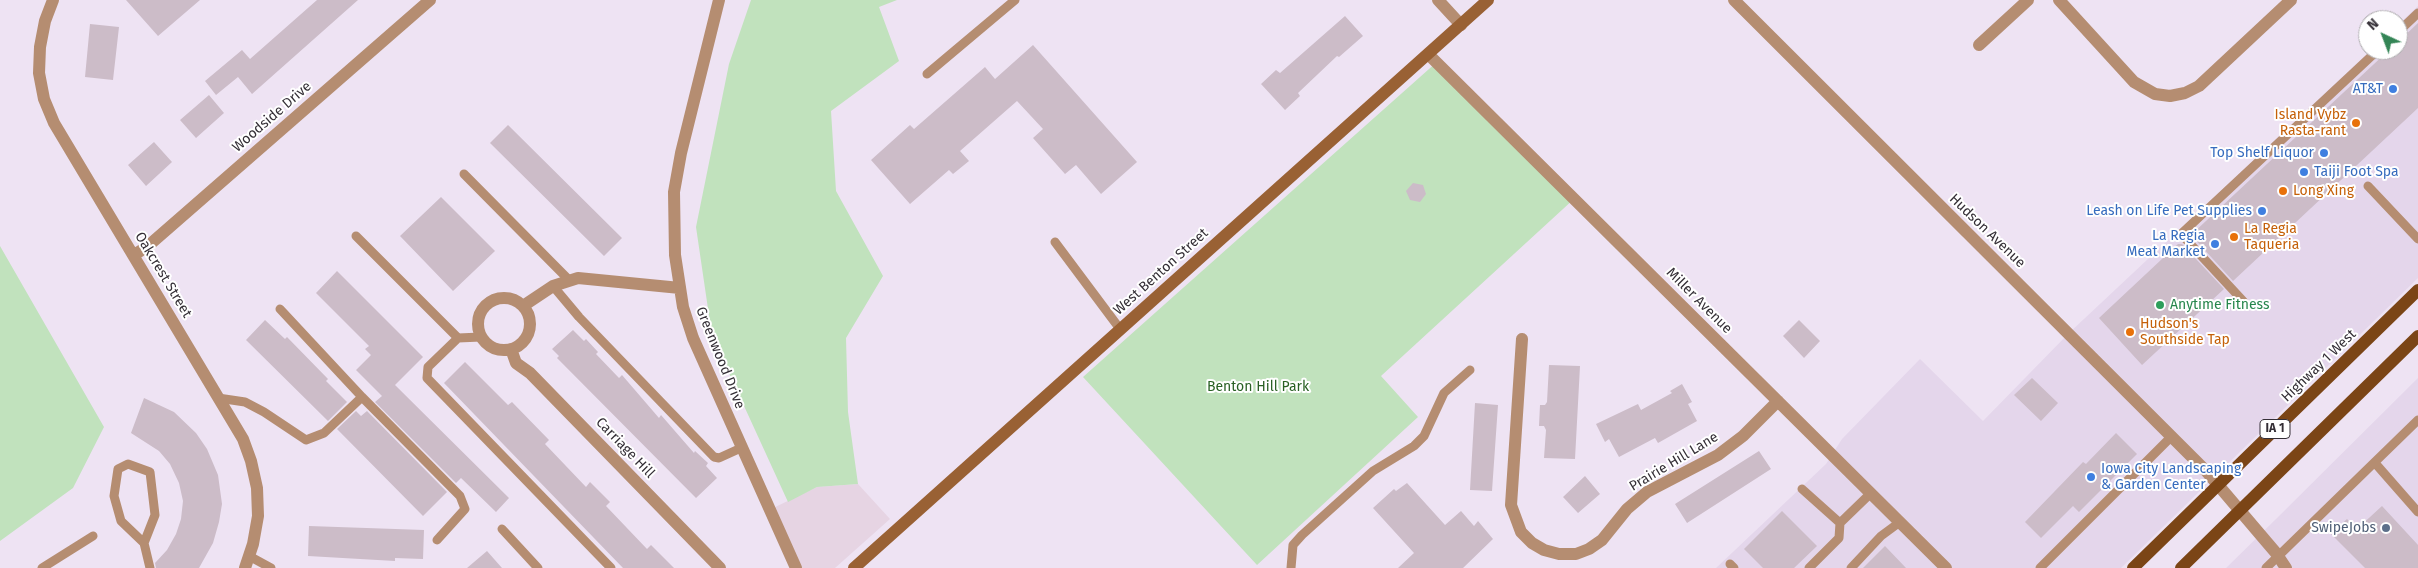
<!DOCTYPE html>
<html>
<head>
<meta charset="utf-8">
<style>
  body { margin:0 }
  #map { position:relative; width:2418px; height:568px; overflow:hidden; background:#eee3f3; font-family:"Fira Sans",sans-serif }
  canvas { display:block }
  .north { position:absolute; left:2358px; top:10px; width:50px; height:50px; box-sizing:border-box; background:#fff; border:1px solid #aeacaf; border-radius:50%; rotate:317deg; font-size:14px; font-weight:700; line-height:20px; text-align:center; color:#342f36 }
  .north::after { content:''; display:block; margin:auto; width:18px; height:22px; background:#348556; clip-path:polygon(50% 0,100% 100%,50% 72%,0 100%) }
</style>
</head>
<body>
<div id="map">
<canvas width="2418" height="568"></canvas>
<div class="north">N</div>
</div>
<script>
const c = document.querySelector('canvas').getContext('2d');
c.lineJoin = 'round';
function fillPath(path, color) { c.fillStyle = color; c.fill(path, 'evenodd'); }
const toPath = rows => new Path2D(rows.map(r => 'M' + r).join(''));
function strokePath(path, color, width, dash) { c.strokeStyle = color; c.lineWidth = width; c.lineCap = dash ? 'butt' : 'round'; c.setLineDash(dash || []); c.stroke(path); }
function drawText(font, color, halo, rows, align = 'center') {
  c.font = font + ' "Fira Sans",sans-serif'; c.lineWidth = 4; c.setLineDash([]); c.textBaseline = 'middle'; c.strokeStyle = halo; c.fillStyle = color; for (const [text, x, y, turn = 0] of rows) {
    c.save(); c.translate(x, y); c.rotate((+turn || 0) * Math.PI / 180); c.textAlign = isNaN(turn) ? turn : align; if (halo) c.strokeText(text, 0, 0); c.fillText(text, 0, 0); c.restore();
  }
}
fillPath(toPath([
  [2418,6,2418,278,2121,568,1716,568,1826,464,1842,439,1920,359,1983,421,2069,333,2371,50,2398,50,2398,25],
  [2418,378,2418,568,2226,568,2276,519]
]), '#e4d6eb');
fillPath(toPath([
  [858,484,890,519,835,568,796,568,769,510,817,487]
]), '#e6d4e3');
fillPath(toPath([
  [751,0,897,0,879,7,899,61,831,111,836,191,883,276,846,338,848,412,858,484,817,487,788,502,712,336,696,227,729,64],
  [1438,61,1575,198,1381,376,1418,417,1257,565,1083,377],
  [0,246,104,427,73,488,0,541]
]), '#c1e2bd');
fillPath(toPath([
  [126,0,200,0,158,36],
  [317,0,358,0,252,94,238,77,216,95,205,81,242,50,250,59],
  [1345,16,1363,36,1339,57,1337,56,1298,93,1300,96,1285,110,1261,84,1276,70,1280,73],
  [2418,23,2418,108,2233,281,2191,235,2389,50,2398,50,2398,42],
  [90,24,119,27,113,80,85,77],
  [1033,45,1137,162,1101,194,1076,165,1065,174,1033,138,1043,129,1017,101,960,151,969,161,953,174,949,170,910,204,871,160,910,125,914,129,985,67,995,79],
  [209,95,224,113,196,138,180,120],
  [508,125,622,238,604,256,490,143],
  [154,142,172,162,146,186,128,165],
  [1413,183,1423,185,1426,194,1420,202,1410,200,1406,191],
  [441,197,495,251,453,291,400,236],
  [2178,244,2182,244,2224,289,2142,365,2099,318],
  [337,271,423,357,395,385,509,498,496,512,461,478,456,483,375,402,382,396,356,370,371,355,365,349,369,346,316,293],
  [265,320,285,339,287,337,328,379,326,381,347,402,328,421,246,340],
  [1799,320,1820,341,1804,358,1783,336],
  [573,330,584,341,586,339,598,352,596,354,619,378,622,375,659,418,661,415,694,453,695,451,708,463,706,466,717,478,696,498,557,358,559,356,552,349],
  [465,362,508,405,512,402,549,440,545,444,586,487,590,482,610,502,606,506,647,549,651,545,674,568,623,568,444,383],
  [1549,365,1580,366,1575,459,1544,458,1546,430,1544,426,1539,426,1540,405,1545,405,1547,402],
  [2032,378,2058,403,2041,421,2014,395],
  [1682,384,1692,402,1688,404,1697,421,1658,443,1655,438,1619,457,1609,439,1605,442,1596,424,1638,404,1641,410,1672,393,1670,391],
  [144,398,174,412,196,433,207,449,218,475,222,504,219,522,213,543,199,568,156,568,155,563,167,550,176,534,181,519,183,501,179,483,170,464,159,451,131,433],
  [1475,403,1498,405,1492,491,1470,490],
  [356,411,361,416,367,411,447,492,423,516,337,429],
  [2116,433,2137,454,2079,512,2073,506,2041,538,2025,522,2083,462,2086,464],
  [1759,451,1771,469,1687,523,1675,504],
  [1585,476,1600,494,1578,513,1563,497],
  [1407,483,1445,525,1461,511,1474,526,1478,521,1493,539,1463,568,1398,568,1414,553,1373,508,1394,489,1396,491],
  [2382,506,2418,545,2418,568,2365,568,2331,534,2347,519,2357,529],
  [1782,511,1817,546,1794,568,1763,568,1744,549],
  [309,526,424,530,423,559,395,558,395,561,308,556],
  [1885,546,1906,568,1863,568],
  [487,551,502,568,467,568]
]), '#ccbcc8');
strokePath(toPath([
  [2398,32,2418,13],
  [927,74,1015,0],
  [464,174,568,279],
  [2368,186,2418,239],
  [356,236,458,338,481,337],
  [1055,242,1120,329],
  [553,286,579,317,714,457,719,458,741,448],
  [2244,302,2181,234,2378,50],
  [280,309,362,397,460,496,465,509,437,540],
  [458,338,428,367,427,378,611,568],
  [218,398,245,402,264,412,306,440,324,433,362,397],
  [2375,463,2418,512],
  [1802,489,1840,523,1871,493],
  [502,529,538,568],
  [144,543,155,515,150,472,128,464,118,469,114,496,121,521,144,543,150,568],
  [249,556,271,568],
  [1730,564,1734,568],
  [42,568,93,536],
  [1291,568,1293,545,1302,535,1373,471,1414,446,1424,436,1444,393,1470,370],
  [1809,568,1839,538,1840,523],
  [1851,568,1881,536,1900,522],
  [2040,568,2172,436],
  [2266,568,2418,420]
]), '#b58d71', 9);
strokePath(toPath([
  [53,0,45,21,40,47,39,73,44,99,54,123,243,439,251,461,257,488,258,516,253,544,245,568],
  [719,0,681,153,674,192,675,255,683,307,693,338,796,568],
  [1438,0,1461,25],
  [1734,0,2207,472,2276,553,2286,568],
  [2059,0,2134,82,2155,94,2170,96,2185,93,2199,86,2291,0],
  [1979,45,2028,0],
  [1429,55,1946,568],
  [134,255,148,246,430,0],
  '478 324a26 26 0 1 1 52 0a26 26 0 1 1-52 0Z',
  [523,306,553,286,578,278,680,288],
  [1522,339,1511,505,1521,532,1532,543,1544,550,1559,554,1576,554,1589,549,1602,540,1627,509,1647,492,1718,455,1743,436,1778,401],
  [511,349,516,363,530,373,720,568]
]), '#b58d71', 12);
strokePath(toPath([
  [854,568,1488,0]
]), '#996134', 12);
strokePath(toPath([
  [2133,568,2418,290],
  [2181,568,2418,336]
]), '#7b4516', 12);
for (const [x, y, r, color] of [
  [2393,89,5,"#3f7fe0"],
  [2356,123,5,"#e8710a"],
  [2324,153,5,"#3f7fe0"],
  [2304,172,5,"#3f7fe0"],
  [2283,191,5,"#e8710a"],
  [2262,211,5,"#3f7fe0"],
  [2234,237,5,"#e8710a"],
  [2215,244,5,"#3f7fe0"],
  [2160,305,5,"#2e9e5b"],
  [2130,332,5,"#e8710a"],
  [2091,477,5,"#3f7fe0"],
  [2386,528,5,"#5c6f8a"]
]) { const dot = new Path2D(); dot.arc(x, y, r, 0, 2 * Math.PI); c.fillStyle = color; c.fill(dot); strokePath(dot, '#fff', 2); }
for (const [x, y, w] of [
  [2275,429,30]
]) { const box = new Path2D(); box.roundRect(x - w / 2, y - 9.5, w, 19, 4); c.fillStyle = '#fff'; c.fill(box); strokePath(box, '#342f36', 1); }
drawText('bold 12px', '#342f36', null, [
  ["IA 1",2275,429]
]);
drawText('14px', '#366cbe', '#fff', [
  ["AT&T",2383,89],
  ["Top Shelf Liquor",2314,153],
  ["Taiji Foot Spa",2314,172,"left"],
  ["Leash on Life Pet Supplies",2252,211],
  ["La Regia",2205,236],
  ["Meat Market",2205,252],
  ["Iowa City Landscaping",2101,469,"left"],
  ["& Garden Center",2101,485,"left"]
], 'right');
drawText('14px', '#c56008', '#fff', [
  ["Island Vybz",2346,115,"right"],
  ["Rasta-rant",2346,131,"right"],
  ["Long Xing",2293,191],
  ["La Regia",2244,229],
  ["Taqueria",2244,245],
  ["Hudson's",2140,324],
  ["Southside Tap",2140,340]
], 'left');
drawText('14px', '#342f36', '#fff', [
  ["Woodside Drive",272,117,-41],
  ["Hudson Avenue",1987,231,44],
  ["West Benton Street",1161,272,-42],
  ["Oakcrest Street",163,275,59],
  ["Miller Avenue",1699,301,45],
  ["Greenwood Drive",720,358,68],
  ["Highway 1 West",2319,366,-44],
  ["Carriage Hill",625,448,46],
  ["Prairie Hill Lane",1674,462,-31]
]);
drawText('14px', '#27864d', '#fff', [
  ["Anytime Fitness",2170,305]
], 'left');
drawText('14px', '#286023', '#fff', [
  ["Benton Hill Park",1258,387]
]);
drawText('14px', '#4e5e75', '#fff', [
  ["SwipeJobs",2376,528]
], 'right');
</script>
</body>
</html>
